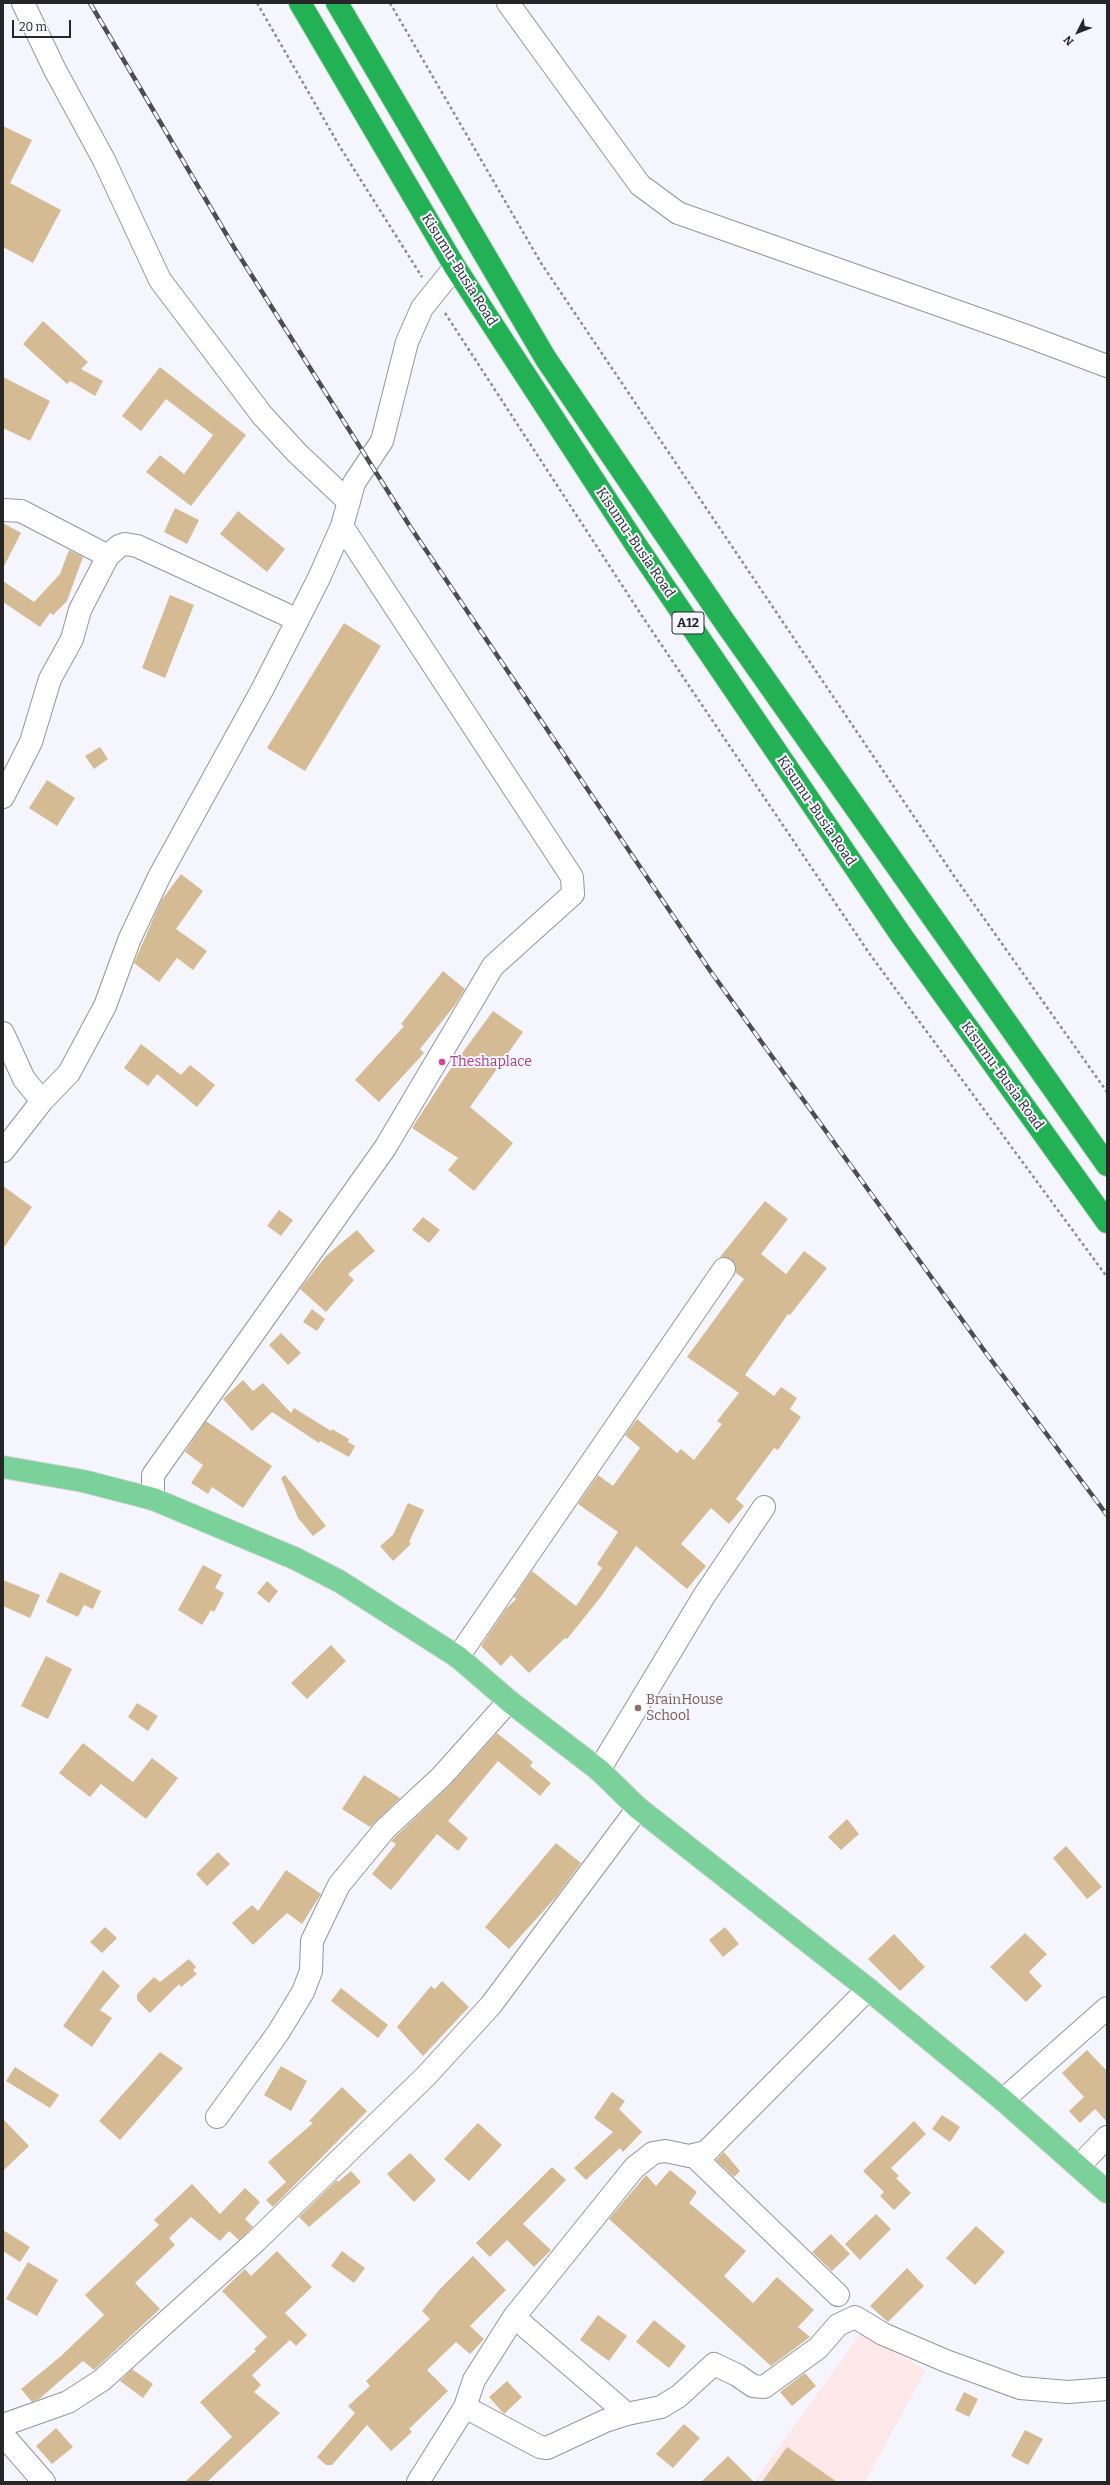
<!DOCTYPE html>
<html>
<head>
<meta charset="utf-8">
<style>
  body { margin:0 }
  #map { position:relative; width:1110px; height:2485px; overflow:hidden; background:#f5f6fd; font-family:Bitter,serif }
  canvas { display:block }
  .frame { position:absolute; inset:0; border:4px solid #262629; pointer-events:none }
  .north { position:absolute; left:1058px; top:12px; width:40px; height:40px; -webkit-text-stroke:3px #f5f6fd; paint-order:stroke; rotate:228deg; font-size:11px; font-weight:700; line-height:16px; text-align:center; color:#262629 }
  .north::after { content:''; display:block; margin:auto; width:14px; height:18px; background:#262629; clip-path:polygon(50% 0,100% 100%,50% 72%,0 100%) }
  .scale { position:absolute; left:12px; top:20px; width:59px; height:18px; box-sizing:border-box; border:2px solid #262629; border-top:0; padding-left:5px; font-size:12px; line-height:14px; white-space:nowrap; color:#262629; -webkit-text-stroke:3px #f5f6fd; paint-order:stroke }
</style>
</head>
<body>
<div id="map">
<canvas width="1110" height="2485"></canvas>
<div class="frame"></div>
<div class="north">N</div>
<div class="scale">20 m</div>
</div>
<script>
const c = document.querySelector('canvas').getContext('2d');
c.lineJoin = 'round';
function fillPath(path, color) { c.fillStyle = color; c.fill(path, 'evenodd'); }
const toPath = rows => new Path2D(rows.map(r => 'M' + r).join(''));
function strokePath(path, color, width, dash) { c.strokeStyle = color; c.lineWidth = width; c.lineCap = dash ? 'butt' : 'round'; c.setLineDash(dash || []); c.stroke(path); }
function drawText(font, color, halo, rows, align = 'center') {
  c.font = font + ' Bitter,serif'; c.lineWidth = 4; c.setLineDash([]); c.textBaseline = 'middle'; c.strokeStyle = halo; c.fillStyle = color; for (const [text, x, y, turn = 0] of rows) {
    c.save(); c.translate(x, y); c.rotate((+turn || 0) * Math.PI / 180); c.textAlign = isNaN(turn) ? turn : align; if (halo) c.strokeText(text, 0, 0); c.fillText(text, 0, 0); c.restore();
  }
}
fillPath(toPath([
  [861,2333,926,2370,865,2482,754,2482]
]), '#fce7e9');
fillPath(toPath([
  [3,126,32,140,10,183,61,210,33,263,3,247],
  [43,321,88,362,81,369,103,381,95,396,70,381,67,384,23,344],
  [160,367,246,435,191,506,146,472,160,455,184,474,213,435,166,399,141,431,122,416],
  [3,377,50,401,30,441,3,428],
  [175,508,199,520,187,544,164,532],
  [238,511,285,549,267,572,220,534],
  [3,523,21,533,3,568],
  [69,550,83,557,67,601,53,615,50,613,40,627,3,602,3,581,34,602,60,574],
  [170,595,194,605,165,678,142,668],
  [344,623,381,646,305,771,267,748],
  [100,747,108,759,94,769,85,756],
  [47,780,75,798,57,826,29,808],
  [181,874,203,891,176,929,207,951,193,970,177,958,159,982,134,963,161,901],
  [443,971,465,989,455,1005,420,1049,424,1053,379,1102,355,1080,404,1026,401,1024],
  [493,1011,523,1032,470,1107,513,1143,474,1191,448,1170,458,1158,412,1128,449,1071],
  [141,1044,181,1075,190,1065,215,1085,197,1107,157,1074,148,1086,124,1068],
  [3,1186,32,1207,3,1249],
  [765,1201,788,1219,761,1254,786,1274,804,1251,827,1268,790,1315,788,1314,745,1375,774,1396,781,1387,797,1398,790,1409,801,1417,778,1450,774,1448,736,1499,744,1506,729,1524,711,1508,681,1544,706,1566,687,1589,636,1546,600,1598,567,1639,565,1638,529,1673,511,1655,501,1666,481,1646,506,1609,516,1599,514,1597,532,1571,576,1606,602,1568,597,1564,618,1532,578,1504,598,1475,613,1486,640,1448,625,1435,637,1419,677,1453,681,1449,694,1460,722,1424,717,1421,739,1393,687,1357,744,1279,736,1273,735,1264,731,1259,720,1257],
  [279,1210,293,1220,281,1236,267,1226],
  [423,1217,440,1230,429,1243,412,1230],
  [357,1230,375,1251,348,1274,354,1280,326,1312,300,1289,326,1256],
  [312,1309,325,1319,317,1331,303,1322],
  [281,1333,301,1353,288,1365,269,1345],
  [243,1380,253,1391,263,1383,291,1413,294,1408,331,1431,332,1429,349,1439,348,1442,355,1446,349,1457,320,1441,319,1443,272,1412,252,1431,223,1399],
  [206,1421,272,1466,243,1508,212,1487,208,1494,191,1483,203,1465,185,1452],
  [285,1475,326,1526,313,1536,298,1518,281,1478],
  [408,1503,424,1510,409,1542,411,1544,393,1561,380,1546,393,1535],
  [203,1565,222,1575,215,1588,224,1593,214,1612,211,1610,202,1625,178,1610],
  [60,1572,101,1591,93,1609,84,1605,78,1617,46,1602],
  [3,1580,40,1595,30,1618,3,1606],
  [267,1581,278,1591,269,1603,257,1593],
  [331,1645,346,1661,307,1699,291,1683],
  [46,1656,72,1669,48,1719,21,1706],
  [137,1703,158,1716,148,1731,128,1717],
  [497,1733,533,1762,530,1766,551,1783,540,1796,498,1761,448,1821,468,1838,458,1851,437,1834,391,1890,372,1874,396,1844,391,1841,450,1785],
  [83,1743,133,1782,152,1758,178,1778,146,1819,101,1784,90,1797,59,1773],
  [364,1775,400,1798,370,1827,342,1809],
  [847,1819,859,1834,841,1850,828,1837],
  [556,1843,581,1863,556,1897,509,1949,485,1927],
  [1066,1846,1102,1887,1087,1899,1053,1858],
  [218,1852,230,1864,207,1886,196,1874],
  [286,1870,321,1894,302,1924,287,1913,253,1945,232,1923,252,1905,258,1911],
  [105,1927,117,1938,102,1953,90,1942],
  [725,1927,739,1944,723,1957,709,1940],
  [1025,1933,1047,1954,1029,1972,1042,1986,1026,2002,990,1967],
  [894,1934,925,1967,900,1991,868,1959],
  [189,1959,196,1967,193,1970,197,1974,181,1987,179,1984,150,2013,137,2000,137,1994,154,1977,160,1982],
  [103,1970,120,1986,100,2010,112,2018,92,2047,63,2026],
  [442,1981,469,2007,423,2056,397,2027,431,1986,435,1989],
  [341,1988,388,2025,378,2038,331,2001],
  [1087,2050,1107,2071,1107,2122,1095,2109,1080,2123,1069,2111,1084,2097,1062,2073],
  [160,2052,183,2068,120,2140,99,2121],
  [281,2066,307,2081,291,2111,264,2095],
  [15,2067,59,2095,50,2108,6,2081],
  [342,2087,367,2111,273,2207,266,2200,286,2182,268,2162,313,2123,309,2121],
  [612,2092,625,2101,619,2109,642,2132,623,2152,620,2148,586,2180,574,2168,613,2132,594,2118],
  [942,2115,960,2127,950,2142,932,2129],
  [3,2119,29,2146,3,2171],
  [914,2121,926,2134,891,2168,899,2176,896,2178,911,2193,894,2210,880,2196,884,2192,863,2171],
  [478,2123,502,2145,469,2181,444,2159],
  [724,2152,740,2171,734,2177,716,2160],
  [410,2153,436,2180,414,2202,387,2174],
  [552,2167,566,2180,523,2224,551,2250,534,2267,507,2240,490,2257,476,2243],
  [670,2170,697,2192,689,2203,746,2251,724,2276,753,2303,777,2277,814,2310,798,2327,810,2337,771,2366,609,2219,646,2175,656,2186],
  [351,2171,361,2182,309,2227,299,2217,337,2180,338,2182],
  [192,2184,220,2214,245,2188,260,2202,245,2219,253,2227,239,2240,229,2231,220,2241,191,2217,169,2238,175,2245,135,2283,160,2309,94,2370,83,2361,39,2399,32,2402,21,2389,61,2356,104,2315,85,2295,159,2225,154,2220],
  [876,2214,891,2229,860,2260,845,2244],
  [976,2226,1005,2252,975,2285,946,2258],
  [3,2230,30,2247,20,2262,3,2251],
  [831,2234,850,2254,832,2271,812,2252],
  [277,2251,312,2287,285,2313,307,2335,296,2346,290,2340,252,2375,261,2385,254,2392,280,2413,207,2482,185,2482,232,2437,200,2402,256,2351,254,2349,267,2337,222,2291,245,2269,251,2276],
  [342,2251,365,2268,354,2283,331,2266],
  [473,2256,506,2290,470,2326,484,2339,470,2354,456,2342,427,2370,448,2391,409,2429,412,2432,391,2451,367,2425,332,2465,326,2465,317,2457,355,2413,348,2406,370,2386,366,2381,430,2319,422,2311,440,2289],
  [28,2262,58,2280,37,2316,6,2299],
  [907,2268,924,2286,888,2322,870,2306],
  [598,2315,627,2336,609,2361,580,2340],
  [654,2320,686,2346,669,2368,636,2342],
  [132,2369,153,2384,143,2398,120,2381],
  [805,2373,816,2386,792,2406,780,2392],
  [507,2381,522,2397,504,2414,489,2397],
  [964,2392,978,2399,969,2417,955,2410],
  [684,2424,700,2438,673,2468,656,2454],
  [56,2428,73,2447,52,2464,36,2446],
  [1025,2430,1043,2439,1028,2465,1011,2456],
  [787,2447,837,2482,762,2482],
  [728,2456,754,2482,701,2482]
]), '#d5bb94');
const minor = toPath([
  [23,3,55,70,104,160,160,280,262,415,297,453,349,502],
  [508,3,640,185,678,213,1024,335,1107,366],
  [3,510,21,511,108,556],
  [3,797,31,742,50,679,72,639,80,610,108,556,119,546,125,544,137,546,298,620],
  [3,1033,24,1079,42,1101],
  [3,1151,42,1101,69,1073,105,1006,130,938,160,875,262,690,319,578,342,526,354,483,382,441,407,342,422,308,455,267],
  [153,1499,153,1475,385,1148,493,966,573,894,572,877,342,526],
  [458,1657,724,1269],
  [599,1770,704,1596,764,1507],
  [1003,2100,1107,2008],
  [217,2117,278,2033,303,1992,311,1971,312,1941,339,1885,385,1829,441,1777,509,1701],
  [693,2155,838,2295],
  [1079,2166,1107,2137],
  [514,2317,627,2414],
  [465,2407,540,2447,547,2448,605,2421,627,2414,661,2407,679,2396,714,2364,737,2375,753,2386,764,2387,818,2348,838,2325,855,2317,883,2334,946,2361,1020,2388,1068,2392,1107,2389],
  [3,2425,68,2402,102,2380,256,2241,426,2076,491,2005,638,1808],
  [3,2435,44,2482],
  [418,2482,465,2407,474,2380,514,2317,634,2168,653,2153,665,2151,689,2156,706,2152,868,1989]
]);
const major = toPath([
  [3,1467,83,1481,153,1499,294,1558,339,1581,458,1657,509,1701,599,1770,638,1808,868,1989,1003,2100,1107,2192]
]);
const highway = toPath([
  [300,3,455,267,636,545,901,935,1107,1222],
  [337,3,546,359,724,621,1107,1165]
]);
strokePath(minor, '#94959b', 24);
strokePath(major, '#d4d4d4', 24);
strokePath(highway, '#d4d4d4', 24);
strokePath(toPath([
  [257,3,340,147,422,277],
  [390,3,541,263,954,876,1107,1092],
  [445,313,642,616,869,953,1107,1277]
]), '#8c8d92', 2.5, [3, 3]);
strokePath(minor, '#fff', 22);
strokePath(major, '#7ad199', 22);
strokePath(highway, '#22b255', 22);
const rail = toPath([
  [90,3,235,249,411,528,711,972,986,1353,1107,1515]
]);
strokePath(rail, '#4d4d51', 4.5);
strokePath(rail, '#f5f6fd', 3, [9]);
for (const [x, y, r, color] of [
  [442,1062,4,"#d1479c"],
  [638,1708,4,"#8d6e63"]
]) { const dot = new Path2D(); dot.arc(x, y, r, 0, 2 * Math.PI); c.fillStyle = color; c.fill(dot); strokePath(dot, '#f5f6fd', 1.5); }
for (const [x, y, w] of [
  [688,623,32]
]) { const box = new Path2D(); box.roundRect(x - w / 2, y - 11, w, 22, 3); c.fillStyle = '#f5f6fd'; c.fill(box); strokePath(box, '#262629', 1); }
drawText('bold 13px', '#262629', null, [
  ["A12",688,623]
]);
drawText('14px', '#262629', '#f5f6fd', [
  ["Kisumu-Busia Road",459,270,58],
  ["Kisumu-Busia Road",635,543,56],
  ["Kisumu-Busia Road",816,811,56],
  ["Kisumu-Busia Road",1002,1076,54]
]);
drawText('14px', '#b23c85', '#f5f6fd', [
  ["Theshaplace",450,1062]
], 'left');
drawText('14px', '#785e54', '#f5f6fd', [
  ["BrainHouse",646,1700],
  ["School",646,1716]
], 'left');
</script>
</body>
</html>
